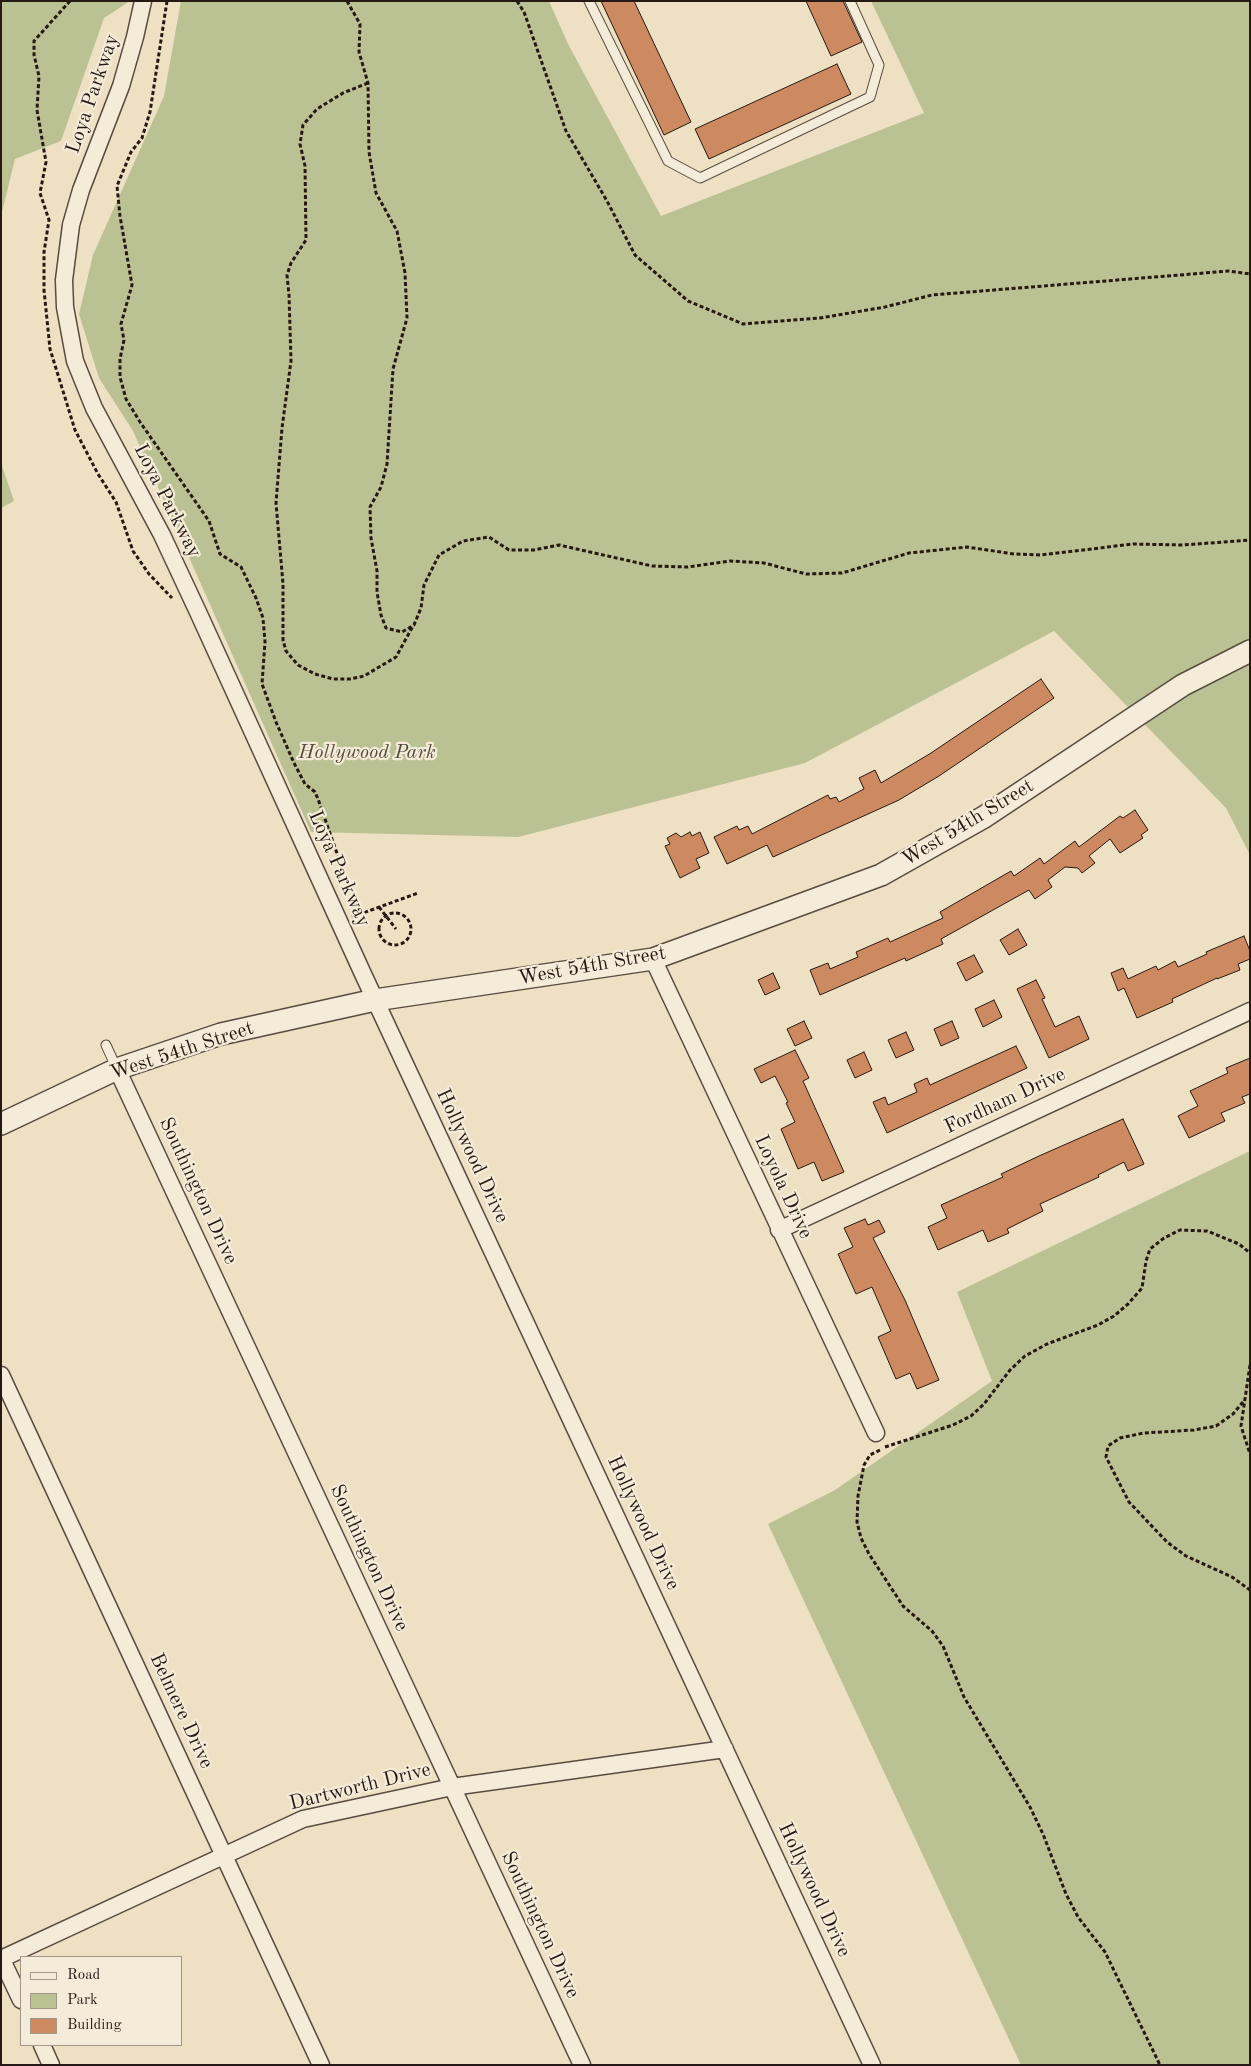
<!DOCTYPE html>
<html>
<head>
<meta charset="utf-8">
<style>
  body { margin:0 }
  #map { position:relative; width:1251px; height:2066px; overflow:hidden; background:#eee0c3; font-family:"Old Standard TT",serif }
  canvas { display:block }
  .frame { position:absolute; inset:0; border:2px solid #261914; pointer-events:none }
  .legend { position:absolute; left:20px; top:1956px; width:162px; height:90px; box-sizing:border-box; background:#f4ebd8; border:1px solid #a2978a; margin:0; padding:6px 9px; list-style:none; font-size:15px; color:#261914 }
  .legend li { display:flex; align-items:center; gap:10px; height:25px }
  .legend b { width:25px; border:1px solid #a2978a }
</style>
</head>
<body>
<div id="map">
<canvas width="1251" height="2066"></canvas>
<div class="frame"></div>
<ul class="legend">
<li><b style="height:6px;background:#f4ebd8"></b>Road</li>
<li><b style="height:14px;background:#bac293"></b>Park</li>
<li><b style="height:14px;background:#cd895f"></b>Building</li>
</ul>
</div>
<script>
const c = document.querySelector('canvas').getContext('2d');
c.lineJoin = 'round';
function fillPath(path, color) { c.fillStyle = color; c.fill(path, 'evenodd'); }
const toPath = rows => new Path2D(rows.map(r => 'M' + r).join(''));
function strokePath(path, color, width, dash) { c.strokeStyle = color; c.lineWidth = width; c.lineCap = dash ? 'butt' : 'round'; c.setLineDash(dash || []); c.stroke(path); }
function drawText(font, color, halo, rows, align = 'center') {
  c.font = font + ' "Old Standard TT",serif'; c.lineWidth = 4.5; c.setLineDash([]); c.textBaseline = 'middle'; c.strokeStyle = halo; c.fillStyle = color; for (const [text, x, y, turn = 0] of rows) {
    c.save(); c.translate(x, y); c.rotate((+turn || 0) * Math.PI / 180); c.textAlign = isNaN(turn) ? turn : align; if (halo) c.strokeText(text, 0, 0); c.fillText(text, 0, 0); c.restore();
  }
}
fillPath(toPath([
  [1,1,130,1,104,18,61,141,15,159,1,216],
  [181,1,549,1,568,44,661,216,924,113,871,1,1250,1,1250,855,1226,808,1054,631,805,763,518,837,311,832,133,431,99,378,79,314,93,255,164,96],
  [1,463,14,501,1,508],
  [1250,1151,1250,2065,1021,2065,768,1524,835,1490,992,1381,957,1292]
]), '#bac293');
const building = toPath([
  [601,1,634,1,691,122,664,135,601,1],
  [806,1,843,1,862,42,831,56,806,1],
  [837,64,851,94,709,159,695,129,837,64],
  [1041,679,1054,698,939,776,899,800,773,857,767,845,727,864,714,837,737,826,739,830,748,826,752,834,828,795,830,799,836,797,839,802,864,789,859,778,875,770,881,783,931,753,1041,679],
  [1135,810,1148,830,1141,835,1143,838,1120,853,1110,839,1089,856,1095,863,1082,873,1078,868,1065,867,1048,880,1052,887,1035,899,1029,890,941,939,943,944,906,961,905,958,820,995,810,970,828,963,830,969,858,957,856,952,888,938,890,942,943,918,940,912,1011,871,1014,876,1040,858,1044,864,1075,841,1079,847,1120,816,1123,818,1135,810],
  [690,832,692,836,700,832,709,853,696,859,700,868,680,878,665,846,670,844,667,838,676,833,681,837,690,832],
  [1018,929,1027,945,1009,955,1000,940,1018,929],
  [1244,936,1250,951,1250,959,1238,964,1240,970,1217,979,1217,978,1172,999,1173,1002,1137,1018,1124,988,1118,991,1111,973,1123,968,1128,979,1156,966,1158,970,1175,961,1178,967,1207,954,1206,952,1244,936],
  [974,955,983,972,966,981,957,963,974,955],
  [773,973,780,988,765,995,758,980,773,973],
  [1036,980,1045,998,1042,999,1055,1027,1079,1016,1089,1039,1049,1058,1017,989,1036,980],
  [994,1000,1002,1017,983,1027,975,1009,994,1000],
  [804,1021,812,1038,795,1046,787,1029,804,1021],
  [952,1021,959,1038,941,1046,934,1029,952,1021],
  [906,1032,914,1050,896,1058,888,1040,906,1032],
  [1016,1046,1027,1068,887,1133,873,1102,885,1097,888,1105,917,1092,914,1084,927,1078,930,1085,1016,1046],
  [795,1050,809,1078,803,1081,844,1172,822,1181,814,1162,798,1169,781,1129,795,1122,786,1103,788,1102,775,1076,761,1083,754,1069,795,1050],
  [864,1052,872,1070,855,1078,847,1060,864,1052],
  [1250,1058,1250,1094,1242,1097,1245,1103,1221,1113,1225,1121,1189,1138,1178,1116,1198,1106,1190,1091,1228,1073,1226,1068,1250,1058],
  [1123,1119,1144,1164,1128,1171,1124,1162,1098,1175,1099,1177,1040,1204,1043,1211,1007,1229,1009,1233,988,1242,983,1230,938,1250,928,1227,947,1218,941,1205,1003,1177,1001,1174,1039,1156,1123,1119],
  [865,1219,868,1225,879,1220,885,1232,873,1238,905,1300,939,1380,917,1389,910,1373,896,1379,878,1337,891,1331,872,1287,856,1294,838,1254,853,1247,844,1228,865,1219]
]);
fillPath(building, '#cd895f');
strokePath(building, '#261914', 1);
const service = toPath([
  [589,1,668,161,700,178,870,97,879,65,850,1],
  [106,1045,117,1069]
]);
const minor = toPath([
  [143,1,135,37,121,86,81,190,71,225,64,280,65,307,75,361,94,408,162,535,198,612,363,974,872,2065],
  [653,959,876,1433],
  [117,1069,582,2065],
  [779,1230,1250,1011],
  [1,1375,321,2065],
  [1,1958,21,2000],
  [1,1959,303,1819,452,1787,725,1749],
  [42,2045,51,2065]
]);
const tertiary = toPath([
  [1,1124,117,1069,221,1034,375,1000,653,959,881,875,984,817,1183,685,1250,651]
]);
strokePath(service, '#584b40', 11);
strokePath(minor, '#584b40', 19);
strokePath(tertiary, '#584b40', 24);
strokePath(toPath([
  [70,1,34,41,34,55,39,76,37,110,46,162,40,193,49,220,44,252,44,290,50,349,75,430,98,474,116,502,133,551,149,574,172,598],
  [167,1,150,112,142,138,131,152,117,186,120,216,132,285,121,324,124,340,120,359,120,377,126,399,140,422,209,521,220,554,241,567,256,598,263,618,265,642,262,684,276,722,294,763,305,784,315,792,318,799,339,859,329,863],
  [347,1,360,24,359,52,368,83,369,152,376,193,397,231,405,273,407,318,393,369,387,464,381,487,370,507,371,538,377,571,377,592,381,615,386,628,402,632,414,625,421,608,424,585,439,555,463,541,489,537,509,550,534,550,559,545,652,566,688,567,730,561,764,563,806,574,842,573,909,553,967,547,1014,554,1041,555,1133,544,1183,545,1250,540],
  [517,1,524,12,566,131,607,201,635,255,688,301,743,324,820,318,885,307,932,295,1229,271,1250,274],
  [368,83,343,93,317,109,303,125,300,144,305,166,306,240,291,263,287,275,289,295,291,361,282,428,276,503,283,584,283,640,286,651,298,665,315,674,333,679,350,679,364,676,396,657,413,626],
  [379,907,396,929],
  '379 929a16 16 0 1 1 32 0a16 16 0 1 1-32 0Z',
  [352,917,418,893],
  [1250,1365,1241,1426,1250,1454],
  [1243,1402,1233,1414,1216,1426,1194,1430,1144,1433,1120,1438,1108,1446,1106,1457,1129,1502,1167,1542,1186,1556,1232,1577,1250,1590],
  [885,1447,953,1425,971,1416,984,1404,1010,1370,1025,1356,1047,1344,1098,1325,1114,1316,1128,1304,1142,1288,1146,1261,1150,1249,1164,1238,1180,1230,1207,1231,1239,1244,1250,1253],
  [880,1450,870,1455,864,1465,858,1496,857,1522,861,1538,869,1554,903,1606,932,1631,943,1646,964,1697,1030,1807,1043,1834,1066,1894,1078,1917,1105,1952,1160,2065]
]), '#261914', 3, [4, 2.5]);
strokePath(service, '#f4ebd8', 9);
strokePath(minor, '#f4ebd8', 16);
strokePath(tertiary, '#f4ebd8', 21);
drawText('20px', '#261914', '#f4ebd8', [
  ["Loya Parkway",93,94,-71],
  ["Loya Parkway",167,501,63],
  ["West 54th Street",968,823,-31],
  ["Loya Parkway",339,869,66],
  ["West 54th Street",592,966,-10],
  ["West 54th Street",182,1051,-18],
  ["Fordham Drive",1005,1101,-25],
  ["Hollywood Drive",472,1156,65],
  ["Loyola Drive",783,1187,65],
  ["Southington Drive",198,1191,65],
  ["Hollywood Drive",643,1523,65],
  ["Southington Drive",369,1558,65],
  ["Belmere Drive",181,1711,65],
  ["Dartworth Drive",360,1787,-14],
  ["Hollywood Drive",814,1890,65],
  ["Southington Drive",540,1925,65]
]);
drawText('italic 20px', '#524c3a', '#f4ebd8', [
  ["Hollywood Park",367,753]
]);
</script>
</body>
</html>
